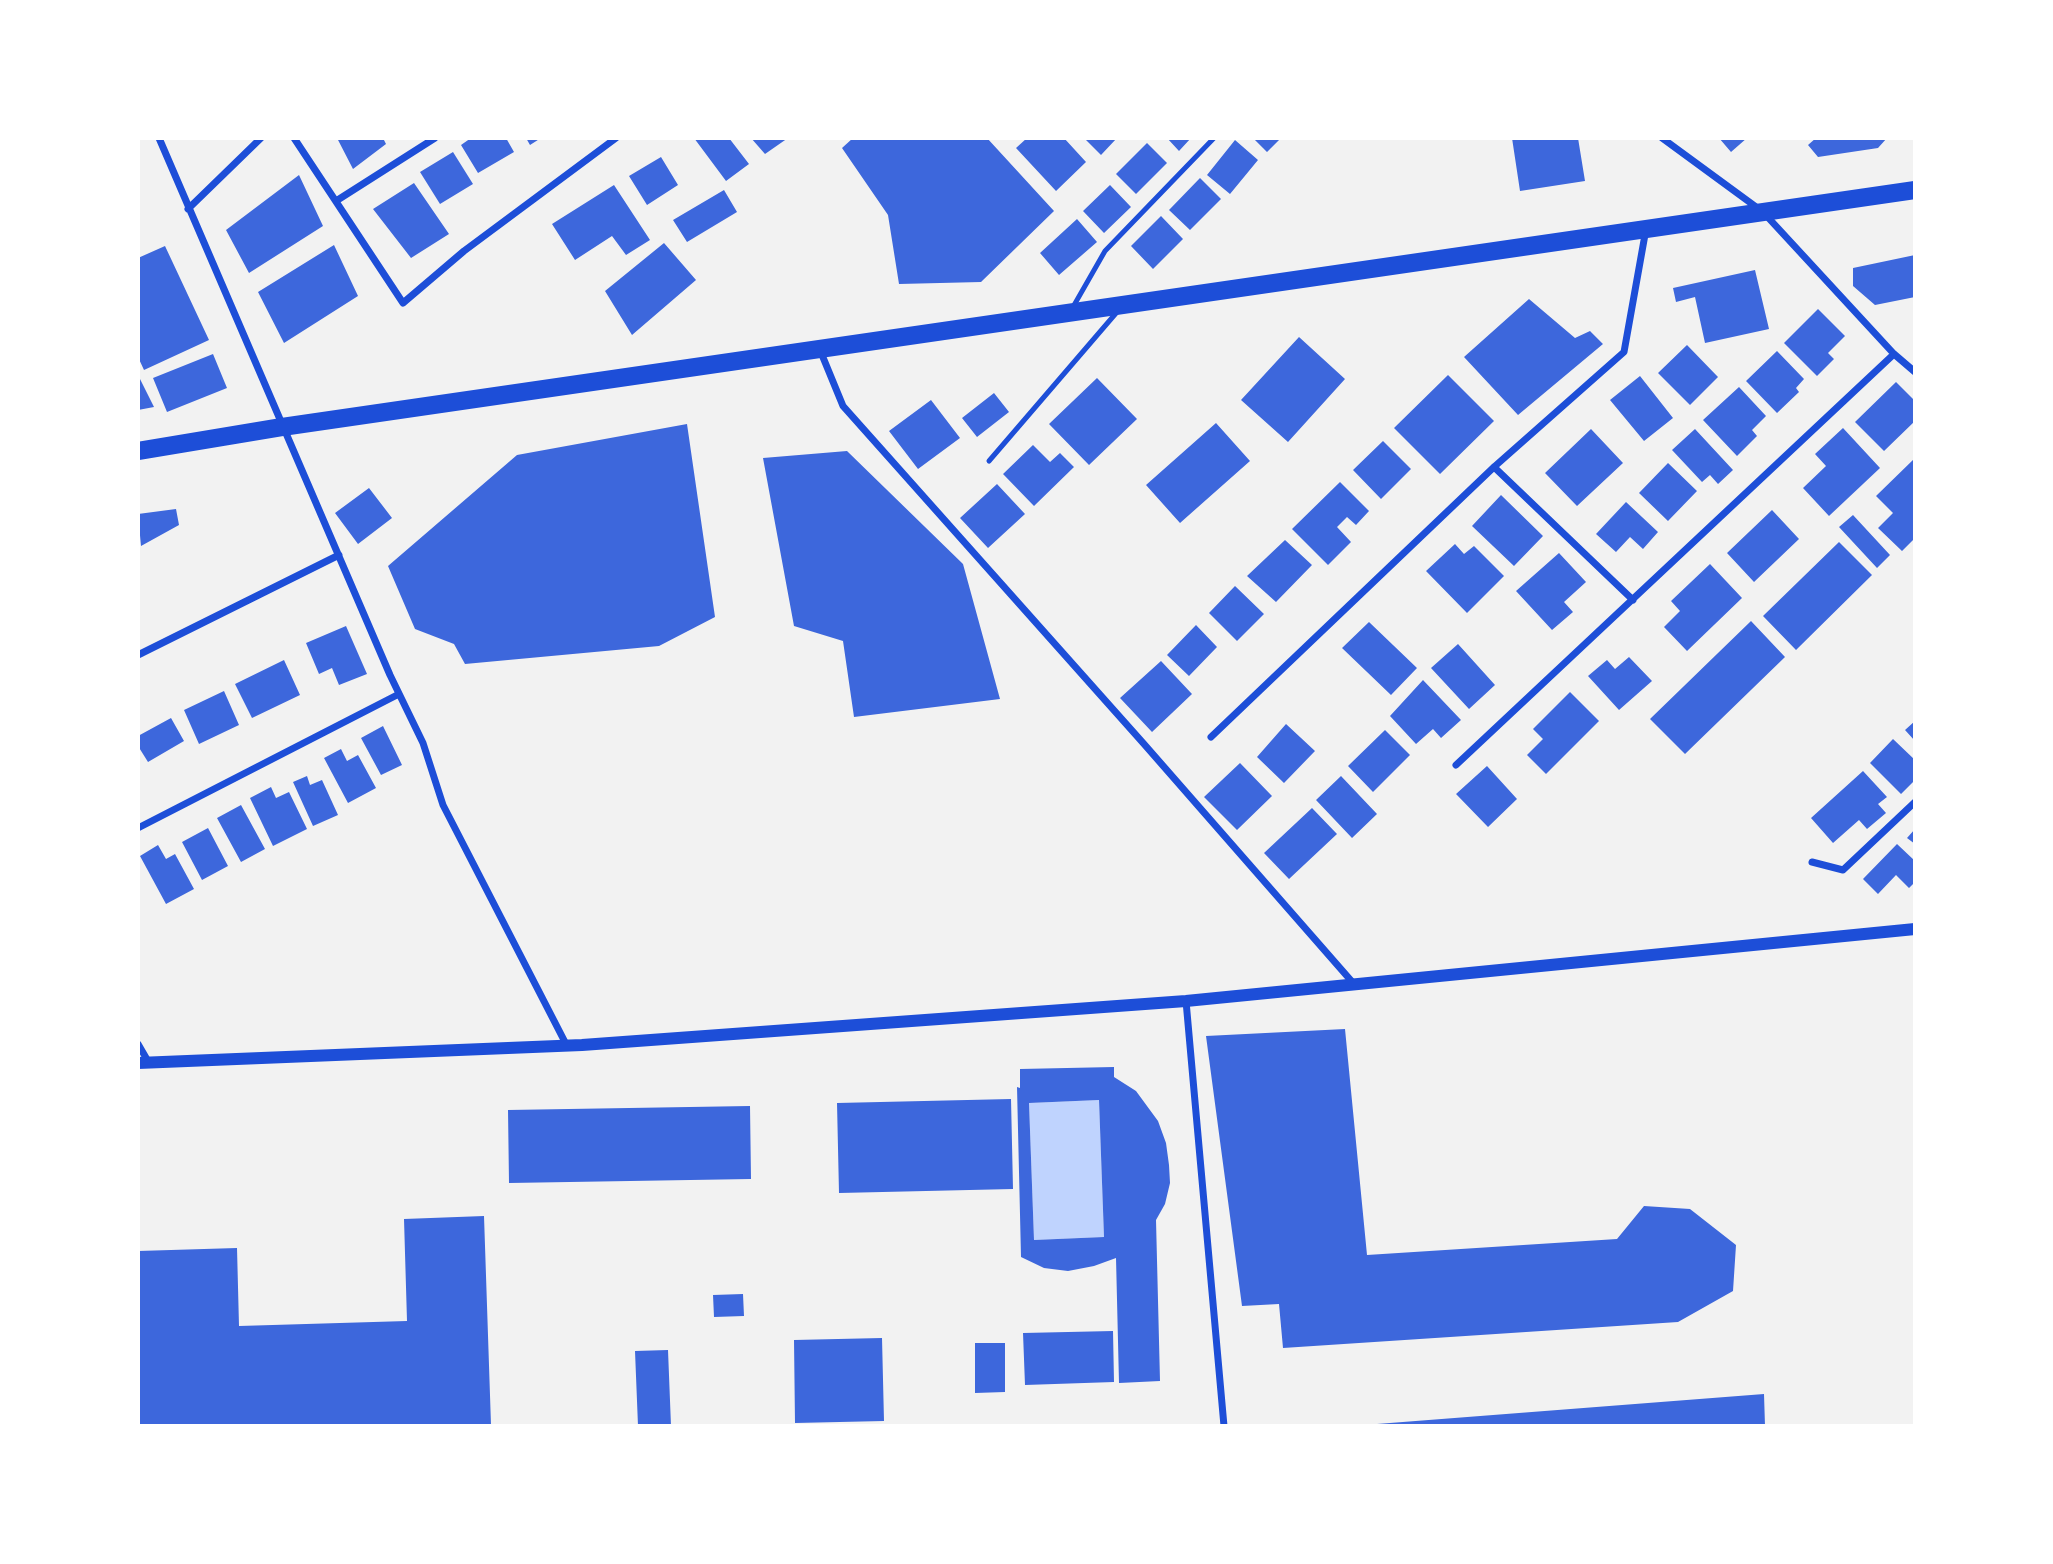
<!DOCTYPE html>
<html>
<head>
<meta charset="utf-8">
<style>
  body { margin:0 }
  #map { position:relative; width:2053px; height:1564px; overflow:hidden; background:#f2f2f2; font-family:"IBM Plex Sans",sans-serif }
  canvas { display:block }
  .frame { position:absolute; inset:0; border:140px solid #fff; pointer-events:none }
</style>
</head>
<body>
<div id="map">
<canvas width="2053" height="1564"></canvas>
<div class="frame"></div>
</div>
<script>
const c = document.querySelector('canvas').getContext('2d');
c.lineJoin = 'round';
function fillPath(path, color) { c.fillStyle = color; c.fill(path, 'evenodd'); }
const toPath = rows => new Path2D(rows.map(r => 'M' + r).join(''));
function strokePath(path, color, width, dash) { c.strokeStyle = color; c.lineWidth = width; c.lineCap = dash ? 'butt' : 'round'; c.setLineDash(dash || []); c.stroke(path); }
fillPath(toPath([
  [1099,1100,1104,1237,1034,1240,1029,1103]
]), '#bfd3fe');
fillPath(toPath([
  [337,138,383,138,386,144,353,169],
  [471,138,506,138,514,152,478,173,461,145],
  [526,138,541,138,530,145],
  [694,138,729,138,749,164,726,181],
  [751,138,788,138,765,154],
  [853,138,987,138,1054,211,981,282,899,284,888,215,842,148],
  [1027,138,1050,140,1064,138,1086,162,1056,191,1016,148],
  [1084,138,1117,138,1101,155],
  [1167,138,1191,138,1179,151],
  [1253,138,1281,138,1267,152],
  [1512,138,1578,138,1585,181,1520,191],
  [1719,138,1747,138,1731,152],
  [1816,138,1887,138,1878,148,1818,157,1808,145],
  [1235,140,1258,160,1230,194,1207,175],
  [1147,143,1167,163,1136,194,1116,174],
  [453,152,473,184,440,204,420,172],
  [661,157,678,185,647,205,629,176],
  [299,175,323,226,249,273,226,230],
  [1200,178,1221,199,1190,230,1169,210],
  [414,183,449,234,411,258,373,209],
  [614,185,650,240,626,255,612,236,575,260,552,224],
  [1110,185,1131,207,1104,233,1083,211],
  [724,190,737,212,687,242,673,220],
  [1161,216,1183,239,1153,269,1131,246],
  [1077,219,1097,242,1059,275,1040,253],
  [664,243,696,280,632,335,605,291],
  [334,245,358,296,284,343,258,292],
  [165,246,209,340,144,370,138,357,138,258],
  [1915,255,1915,297,1875,305,1853,286,1853,268],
  [1755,270,1769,329,1705,343,1695,297,1676,302,1673,288],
  [1529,299,1575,338,1590,331,1603,344,1518,415,1464,357],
  [1818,309,1845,336,1828,353,1834,359,1817,376,1784,343],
  [1299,337,1345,379,1288,442,1241,400],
  [1687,345,1718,377,1690,405,1658,373],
  [1777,351,1804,379,1796,388,1799,392,1777,413,1746,381],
  [213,354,227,388,167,412,153,378],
  [138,375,154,407,138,410],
  [1448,375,1494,421,1440,474,1394,428],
  [1640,376,1673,418,1644,441,1610,400],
  [1097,378,1137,419,1089,465,1049,424],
  [1896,382,1915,401,1915,421,1884,451,1855,422],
  [1739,387,1766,416,1752,430,1757,436,1737,456,1703,420],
  [994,393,1009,412,977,437,962,418],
  [931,400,960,438,918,469,889,431],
  [1216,423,1250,461,1180,523,1146,485],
  [687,424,715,617,659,646,465,664,454,644,415,629,388,566,517,455],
  [1843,428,1880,468,1829,516,1803,488,1826,466,1815,454],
  [1591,429,1623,463,1577,506,1545,473],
  [1695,429,1733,470,1718,484,1710,475,1702,482,1672,450],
  [1383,441,1411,469,1381,499,1353,470],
  [1033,445,1050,462,1060,453,1074,467,1034,506,1003,474],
  [847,451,963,564,1000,699,854,717,843,641,794,626,763,458],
  [1915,458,1915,538,1902,551,1878,528,1893,513,1876,496],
  [1668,463,1697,491,1668,521,1639,493],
  [1340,482,1369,511,1356,525,1347,517,1337,527,1351,542,1328,565,1292,529],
  [997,484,1025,514,988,548,960,518],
  [369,488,392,518,358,544,335,513],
  [1501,495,1543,536,1514,566,1472,526],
  [1626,502,1658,532,1643,549,1630,537,1616,552,1596,534],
  [176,509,179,525,141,546,138,514],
  [1772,510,1799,539,1754,582,1727,553],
  [1853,515,1890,555,1877,568,1839,527],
  [1285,540,1312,565,1276,602,1247,576],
  [1839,542,1872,575,1796,650,1763,616],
  [1455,544,1464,554,1474,546,1504,576,1467,613,1426,571],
  [1559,553,1586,582,1564,602,1573,612,1552,630,1516,591],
  [1710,564,1742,598,1687,651,1664,627,1680,611,1671,601],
  [1235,586,1264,614,1237,641,1209,613],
  [1751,621,1785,657,1685,754,1650,719],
  [1369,622,1417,668,1391,695,1342,648],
  [1196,625,1217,647,1189,676,1167,655],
  [346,626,367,674,339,685,332,668,319,674,306,643],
  [1458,644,1495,685,1469,709,1431,668],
  [1629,657,1652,681,1619,710,1588,676,1607,660,1615,669],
  [284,660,300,695,252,718,235,684],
  [1161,661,1192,694,1152,732,1120,698],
  [1423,680,1461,720,1441,738,1433,729,1416,744,1390,716],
  [224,691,239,725,199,744,184,710],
  [1570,692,1599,721,1546,774,1527,755,1543,739,1533,729],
  [171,718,184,741,148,762,138,746,138,736],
  [1915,721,1915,741,1905,730],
  [1286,724,1315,751,1284,783,1257,757],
  [383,726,402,765,381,775,361,738],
  [1385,730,1410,755,1373,792,1348,766],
  [1893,739,1915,760,1915,780,1901,794,1870,763],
  [341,749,347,761,358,755,376,788,348,803,324,758],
  [1240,763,1272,796,1237,830,1204,797],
  [1487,766,1517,799,1488,827,1456,794],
  [1863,771,1887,797,1878,804,1886,813,1867,829,1859,820,1833,843,1811,818],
  [307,776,310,785,322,780,338,815,313,826,293,782],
  [1341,776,1377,814,1352,838,1316,800],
  [271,787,276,798,289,792,307,829,273,846,250,798],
  [241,805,265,849,241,862,217,818],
  [1312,808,1337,834,1289,879,1264,853],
  [208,828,228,866,202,880,182,842],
  [1915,829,1915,844,1907,838],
  [1897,844,1915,861,1915,882,1909,888,1896,875,1878,894,1863,879],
  [158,845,166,859,175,854,194,889,166,904,140,856],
  [1345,1029,1367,1255,1617,1239,1644,1206,1690,1209,1736,1245,1733,1291,1678,1322,1283,1348,1279,1304,1242,1306,1206,1036],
  [1114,1067,1114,1077,1136,1091,1158,1121,1166,1143,1169,1165,1170,1183,1165,1204,1156,1220,1160,1381,1119,1383,1116,1258,1094,1266,1068,1271,1044,1268,1021,1257,1017,1087,1020,1088,1020,1069],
  [1099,1100,1104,1237,1034,1240,1029,1103],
  [1011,1099,1013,1189,839,1193,837,1103],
  [750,1106,751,1179,509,1183,508,1110],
  [484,1216,491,1425,138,1426,138,1251,237,1248,239,1326,407,1321,404,1219],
  [743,1294,744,1316,714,1317,713,1295],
  [1113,1331,1114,1382,1025,1385,1023,1333],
  [882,1338,884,1421,795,1423,794,1340],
  [975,1343,1005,1343,1005,1392,975,1393],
  [668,1350,671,1426,638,1426,635,1351],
  [1764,1394,1765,1426,1377,1426,1377,1424]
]), '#3d67dc');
strokePath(toPath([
  [1073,307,1105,251,1214,138],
  [989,461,1117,312]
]), '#1d4ed8', 5);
strokePath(toPath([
  [159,138,390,675,423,743,443,805,567,1046],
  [294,138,403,303,464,251,616,138],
  [1662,138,1763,212,1894,354,1915,372],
  [336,201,435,138],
  [188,209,261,138],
  [820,350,843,406,1144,744,1354,984],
  [1494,467,1633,600],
  [138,655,339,555],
  [1211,737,1494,467,1624,352,1646,229],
  [1456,765,1894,354],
  [138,828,399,694],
  [1812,862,1843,870,1915,802],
  [1186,1001,1224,1426],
  [138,1044,149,1063]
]), '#1d4ed8', 7);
strokePath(toPath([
  [138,1063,582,1045,1186,1001,1915,929]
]), '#1d4ed8', 12);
strokePath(toPath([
  [138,451,282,427,1915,190]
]), '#1d4ed8', 18);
</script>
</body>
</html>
